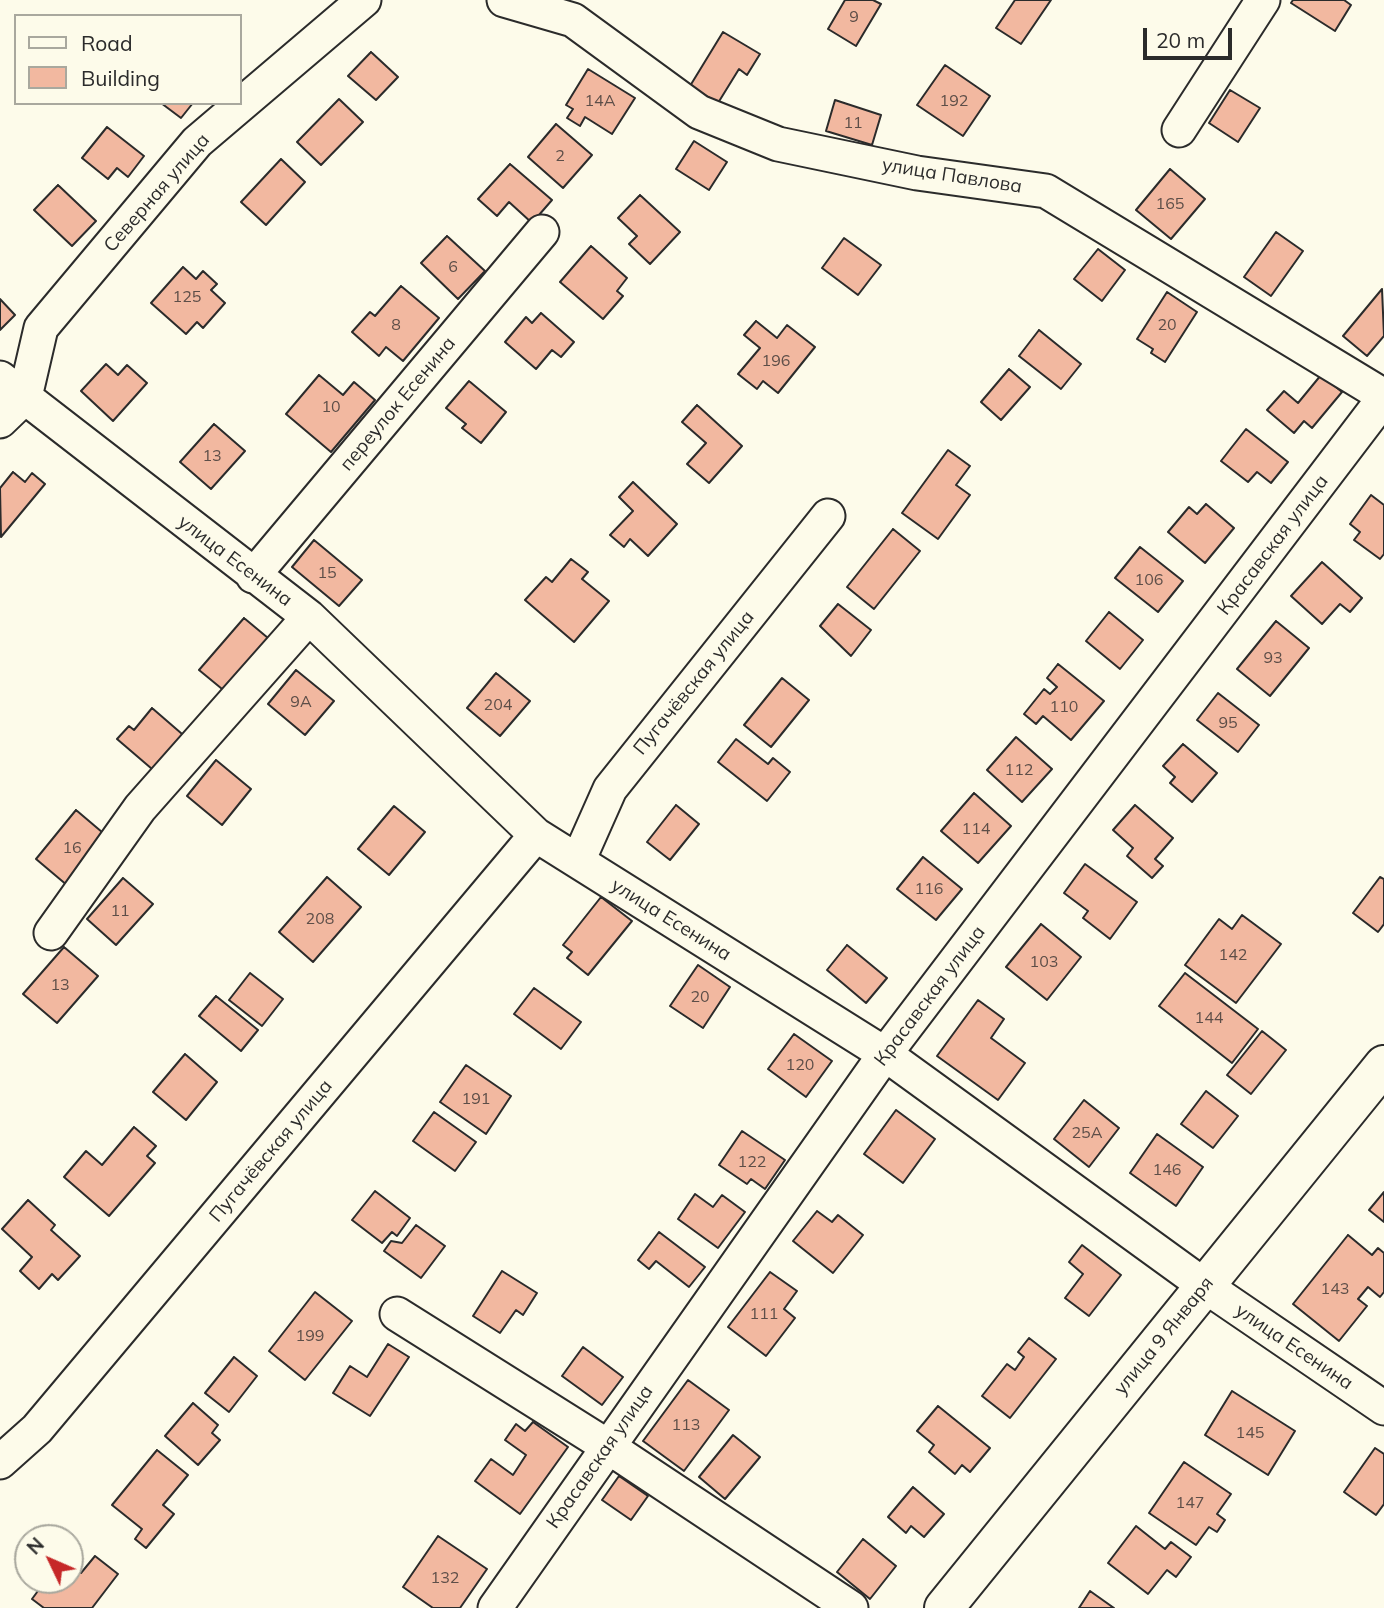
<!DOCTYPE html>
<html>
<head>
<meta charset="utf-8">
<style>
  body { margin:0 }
  #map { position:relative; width:1384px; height:1608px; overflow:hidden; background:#fdfbea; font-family:Mulish,sans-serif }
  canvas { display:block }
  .legend { position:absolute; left:14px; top:14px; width:228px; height:91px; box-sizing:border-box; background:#fdfbea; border:2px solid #a9a89e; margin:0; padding:9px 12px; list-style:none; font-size:21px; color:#2b2b2b }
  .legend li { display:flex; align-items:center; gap:14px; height:35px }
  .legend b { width:35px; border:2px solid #a9a89e }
  .north { position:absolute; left:14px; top:1524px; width:70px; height:70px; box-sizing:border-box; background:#fdfbea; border:2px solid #a9a89e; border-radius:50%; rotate:314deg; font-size:19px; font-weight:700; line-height:28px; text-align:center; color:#2b2b2b }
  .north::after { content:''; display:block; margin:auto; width:24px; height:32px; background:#c62828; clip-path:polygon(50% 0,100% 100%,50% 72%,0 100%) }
  .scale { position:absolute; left:1143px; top:28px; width:89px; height:32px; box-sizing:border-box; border:4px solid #2b2b2b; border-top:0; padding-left:9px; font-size:21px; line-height:24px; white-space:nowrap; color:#2b2b2b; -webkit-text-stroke:5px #fdfbea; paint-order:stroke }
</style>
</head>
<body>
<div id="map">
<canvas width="1384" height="1608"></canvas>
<ul class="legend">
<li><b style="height:9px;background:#fdfbea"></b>Road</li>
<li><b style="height:19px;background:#f2b8a0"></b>Building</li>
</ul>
<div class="north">N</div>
<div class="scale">20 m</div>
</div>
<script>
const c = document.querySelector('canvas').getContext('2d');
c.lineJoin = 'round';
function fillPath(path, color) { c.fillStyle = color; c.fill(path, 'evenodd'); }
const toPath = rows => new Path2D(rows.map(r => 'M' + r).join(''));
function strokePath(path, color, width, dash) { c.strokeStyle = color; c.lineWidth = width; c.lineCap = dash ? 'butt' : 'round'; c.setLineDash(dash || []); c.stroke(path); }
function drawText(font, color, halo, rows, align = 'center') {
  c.font = font + ' Mulish,sans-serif'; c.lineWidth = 5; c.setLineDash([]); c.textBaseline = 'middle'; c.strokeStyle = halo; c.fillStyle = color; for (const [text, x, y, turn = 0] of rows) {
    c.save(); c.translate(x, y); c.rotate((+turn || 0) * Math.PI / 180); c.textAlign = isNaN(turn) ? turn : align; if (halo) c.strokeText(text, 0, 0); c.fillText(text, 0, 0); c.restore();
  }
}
const building = toPath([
  [845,0,873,0,881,4,856,46,828,29,845,0],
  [1015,0,1051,0,1021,44,996,28,1015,0],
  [1293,0,1344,0,1351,5,1335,31,1291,3,1293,0],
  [723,32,760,54,747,75,739,69,718,103,690,86,723,32],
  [371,52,398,77,376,100,348,76,371,52],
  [945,65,990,96,963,136,917,105,945,65],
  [588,69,635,98,612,134,585,117,580,126,567,118,573,109,566,105,588,69],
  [1230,90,1260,108,1238,142,1209,123,1230,90],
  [339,99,363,122,321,165,297,142,339,99],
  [835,100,881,115,872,145,826,131,835,100],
  [161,103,193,103,181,118,161,103],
  [556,124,592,155,563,188,528,157,556,124],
  [107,127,144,156,128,177,117,168,108,179,82,158,107,127],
  [694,141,727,162,709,190,676,169,694,141],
  [281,159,305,182,266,225,241,202,281,159],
  [510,164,552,200,532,223,509,202,497,216,478,199,510,164],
  [1170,169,1205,199,1171,239,1136,210,1170,169],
  [58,185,96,221,72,246,34,210,58,185],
  [640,195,680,232,650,264,629,244,637,236,618,218,640,195],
  [1276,232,1303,251,1271,296,1244,277,1276,232],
  [447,236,485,271,458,299,421,263,447,236],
  [844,238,881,265,858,295,822,268,844,238],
  [591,246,627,278,617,291,623,296,603,319,560,282,591,246],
  [1098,249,1125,270,1102,301,1074,279,1098,249],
  [183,267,196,279,203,271,217,284,211,290,225,303,203,328,197,322,186,334,151,303,183,267],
  [401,286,439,318,403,361,386,347,379,356,352,332,370,312,375,316,401,286],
  [1382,289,1384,336,1367,356,1343,336,1382,289],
  [1167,292,1197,312,1165,362,1151,353,1153,349,1137,339,1167,292],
  [0,299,15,315,0,330,0,299],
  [541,313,574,342,561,357,552,350,536,369,505,342,526,317,532,323,541,313],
  [756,321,777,338,787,325,815,347,778,393,763,381,757,389,738,374,760,348,744,335,756,321],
  [1039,330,1081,364,1061,389,1019,356,1039,330],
  [106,364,118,375,127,365,147,383,113,421,81,391,106,364],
  [1009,369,1030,387,1001,420,981,402,1009,369],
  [319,375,343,395,354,382,375,400,331,452,286,414,319,375],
  [1321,375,1342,392,1312,428,1304,421,1294,433,1267,410,1284,391,1298,403,1321,375],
  [469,381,506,412,481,443,462,428,466,424,446,408,469,381],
  [697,405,742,446,709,483,687,464,706,443,682,422,697,405],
  [214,424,245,451,211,489,180,462,214,424],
  [1246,429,1288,462,1271,483,1257,472,1248,482,1221,461,1246,429],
  [948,450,970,466,956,485,970,495,938,539,902,513,948,450],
  [13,472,25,482,32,473,45,484,1,537,0,488,13,472],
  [633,482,677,524,648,556,630,539,624,547,610,535,633,511,619,497,633,482],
  [1371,495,1384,505,1384,554,1380,559,1354,540,1360,532,1350,524,1371,495],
  [1206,504,1234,528,1205,563,1168,532,1189,507,1197,514,1206,504],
  [893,529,920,551,874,609,847,587,893,529],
  [314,540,362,580,339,606,292,567,314,540],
  [1140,547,1183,581,1158,612,1115,578,1140,547],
  [571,559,588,572,582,579,609,601,574,642,525,600,546,577,552,582,571,559],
  [1322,562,1362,598,1350,612,1340,604,1322,624,1291,596,1322,562],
  [838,604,871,630,851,656,820,626,838,604],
  [1109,612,1143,640,1120,669,1086,641,1109,612],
  [244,618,268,638,233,698,199,670,244,618],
  [1276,621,1309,648,1270,696,1237,669,1276,621],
  [1058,664,1104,701,1071,740,1043,716,1036,724,1024,714,1044,689,1050,694,1057,687,1047,678,1058,664],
  [296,670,334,701,305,735,268,704,296,670],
  [496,673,530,701,500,736,467,708,496,673],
  [782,678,809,700,771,747,744,725,782,678],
  [1218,693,1259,725,1238,752,1197,720,1218,693],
  [152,708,189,740,159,775,117,739,129,726,134,730,152,708],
  [1016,737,1052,769,1022,802,987,770,1016,737],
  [736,739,768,764,773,758,790,772,767,801,718,762,736,739],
  [1183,744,1217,773,1192,802,1170,783,1175,777,1163,766,1183,744],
  [216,760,251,789,222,825,187,796,216,760],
  [974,793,1011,826,978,863,941,831,974,793],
  [676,805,699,824,670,860,647,842,676,805],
  [1135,805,1173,838,1155,859,1163,866,1152,878,1127,856,1133,848,1113,830,1135,805],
  [394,806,425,832,389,875,358,849,394,806],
  [76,810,109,838,68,886,36,859,76,810],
  [923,857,962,889,936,920,897,889,923,857],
  [1085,864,1137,902,1110,939,1083,918,1088,911,1064,893,1085,864],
  [327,877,361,907,313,962,279,932,327,877],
  [1380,877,1384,879,1384,924,1378,932,1353,913,1380,877],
  [123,878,153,904,116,945,87,919,123,878],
  [601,897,632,921,588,975,567,958,572,952,563,945,601,897],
  [1242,915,1281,944,1236,1003,1185,965,1219,919,1232,929,1242,915],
  [1041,924,1081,957,1047,1000,1006,967,1041,924],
  [847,945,887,978,866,1003,827,970,847,945],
  [64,947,98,976,57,1023,23,994,64,947],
  [698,965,730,987,703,1028,670,1006,698,965],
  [250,973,283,999,262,1026,229,1000,250,973],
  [1185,973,1258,1029,1232,1063,1159,1006,1185,973],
  [534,988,581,1022,561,1049,514,1014,534,988],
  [216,996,258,1030,241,1051,199,1016,216,996],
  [978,1000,1004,1019,991,1038,1025,1063,998,1100,937,1056,978,1000],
  [1262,1031,1286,1050,1251,1094,1227,1075,1262,1031],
  [794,1034,832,1061,806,1097,768,1069,794,1034],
  [185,1054,217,1082,186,1120,153,1092,185,1054],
  [466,1065,511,1096,486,1134,440,1102,466,1065],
  [1206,1091,1238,1116,1213,1148,1181,1124,1206,1091],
  [1084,1100,1119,1128,1089,1167,1054,1139,1084,1100],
  [896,1110,935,1139,903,1183,864,1154,896,1110],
  [434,1112,476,1142,455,1171,413,1141,434,1112],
  [134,1127,156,1146,147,1156,155,1163,109,1216,64,1177,86,1151,102,1165,134,1127],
  [742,1131,785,1160,765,1189,751,1179,747,1184,719,1165,742,1131],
  [1157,1134,1203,1167,1176,1206,1130,1173,1157,1134],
  [375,1191,410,1218,397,1236,392,1232,382,1243,352,1220,375,1191],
  [1384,1192,1384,1222,1369,1210,1384,1192],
  [695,1194,713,1207,722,1195,745,1212,718,1248,678,1219,695,1194],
  [28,1200,55,1225,51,1230,80,1256,58,1280,52,1274,39,1289,20,1271,32,1257,2,1229,28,1200],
  [817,1211,832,1222,838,1215,863,1235,833,1273,793,1241,817,1211],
  [416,1225,445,1246,421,1278,384,1251,391,1241,402,1243,416,1225],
  [659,1232,705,1267,689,1287,656,1261,649,1269,638,1260,659,1232],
  [1348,1235,1372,1255,1378,1248,1384,1253,1384,1292,1380,1297,1368,1287,1358,1299,1367,1306,1339,1341,1293,1304,1348,1235],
  [1082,1245,1121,1275,1089,1316,1065,1298,1083,1274,1069,1262,1082,1245],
  [502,1271,537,1293,523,1315,516,1310,500,1333,473,1316,502,1271],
  [770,1272,797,1291,784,1309,795,1318,766,1356,728,1327,770,1272],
  [315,1292,352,1321,305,1380,269,1351,315,1292],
  [1029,1338,1056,1359,1010,1418,982,1396,1007,1364,1015,1370,1024,1357,1018,1352,1029,1338],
  [388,1344,409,1357,370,1416,333,1393,350,1366,367,1377,388,1344],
  [583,1347,623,1377,602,1405,562,1376,583,1347],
  [234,1357,257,1376,229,1412,205,1393,234,1357],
  [688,1380,729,1410,684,1471,643,1441,688,1380],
  [1232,1391,1295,1431,1268,1475,1205,1435,1232,1391],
  [193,1403,218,1425,212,1433,220,1440,198,1465,165,1436,193,1403],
  [938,1406,990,1448,970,1472,962,1465,955,1474,929,1452,934,1445,917,1431,938,1406],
  [533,1422,568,1447,520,1514,475,1481,491,1459,513,1475,526,1455,505,1440,516,1424,525,1431,533,1422],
  [733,1435,760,1457,725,1499,699,1477,733,1435],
  [1375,1448,1384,1454,1384,1504,1376,1515,1344,1492,1375,1448],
  [157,1450,188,1475,163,1505,174,1514,146,1548,135,1539,142,1529,112,1505,157,1450],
  [1184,1462,1231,1494,1217,1514,1225,1520,1217,1532,1209,1527,1196,1545,1149,1513,1184,1462],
  [619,1476,648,1496,631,1520,602,1500,619,1476],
  [913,1487,944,1514,924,1537,911,1526,906,1533,888,1517,913,1487],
  [1136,1526,1165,1549,1171,1542,1191,1557,1176,1577,1167,1570,1148,1594,1108,1563,1136,1526],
  [438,1536,487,1569,460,1608,433,1608,403,1587,438,1536],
  [863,1539,896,1566,870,1599,837,1572,863,1539],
  [95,1556,118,1574,92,1608,44,1608,32,1599,46,1580,70,1580,70,1564,81,1573,95,1556],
  [1090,1591,1114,1608,1079,1608,1090,1591]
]);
fillPath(building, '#f2b8a0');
strokePath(building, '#2b2b2b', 2);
const minor = toPath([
  [504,0,573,20,699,112,778,144,917,173,1046,191,1384,396],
  [1179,130,1263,0],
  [0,378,309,617,536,835,885,1054,1205,1286,1384,1408],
  [0,421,25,397,41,328,197,142,364,0],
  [253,576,542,232],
  [578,861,610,789,828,516],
  [51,933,140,808,309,617],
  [397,1314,607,1446,851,1608],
  [0,1462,37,1429,536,835],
  [495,1608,885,1054,1384,398]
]);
const major = toPath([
  [944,1608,1384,1065]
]);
strokePath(minor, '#2b2b2b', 37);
strokePath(major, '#2b2b2b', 42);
strokePath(minor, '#fdfbea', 33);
strokePath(major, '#fdfbea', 38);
drawText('16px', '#5d4e48', null, [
  ["9",854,17],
  ["14А",600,101],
  ["192",954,101],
  ["11",853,123],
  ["2",560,156],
  ["165",1170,204],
  ["6",453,267],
  ["125",187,297],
  ["8",396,325],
  ["20",1167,325],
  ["196",776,361],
  ["10",331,407],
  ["13",212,456],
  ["15",327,573],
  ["106",1149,580],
  ["93",1273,658],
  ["9А",301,702],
  ["204",498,705],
  ["110",1064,707],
  ["95",1228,723],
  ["112",1019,770],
  ["114",976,829],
  ["16",72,848],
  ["116",929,889],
  ["11",120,911],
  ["208",320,919],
  ["142",1233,955],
  ["103",1044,962],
  ["13",60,985],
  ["20",700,997],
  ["144",1209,1018],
  ["120",800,1065],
  ["191",476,1099],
  ["25А",1087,1133],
  ["122",752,1162],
  ["146",1167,1170],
  ["143",1335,1289],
  ["111",764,1314],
  ["199",310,1336],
  ["113",686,1425],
  ["145",1250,1433],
  ["147",1190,1503],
  ["132",445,1578]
]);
drawText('19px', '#2b2b2b', '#fdfbea', [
  ["улица Павлова",952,176,9],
  ["Северная улица",157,193,-49],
  ["переулок Есенина",398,404,-50],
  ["Красавская улица",1273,545,-53],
  ["улица Есенина",235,561,37],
  ["Пугачёвская улица",694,683,-51],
  ["улица Есенина",671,920,32],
  ["Красавская улица",930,996,-53],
  ["Пугачёвская улица",271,1151,-50],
  ["улица 9 Января",1164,1336,-51],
  ["улица Есенина",1294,1347,34],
  ["Красавская улица",600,1457,-55]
]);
</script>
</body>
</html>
